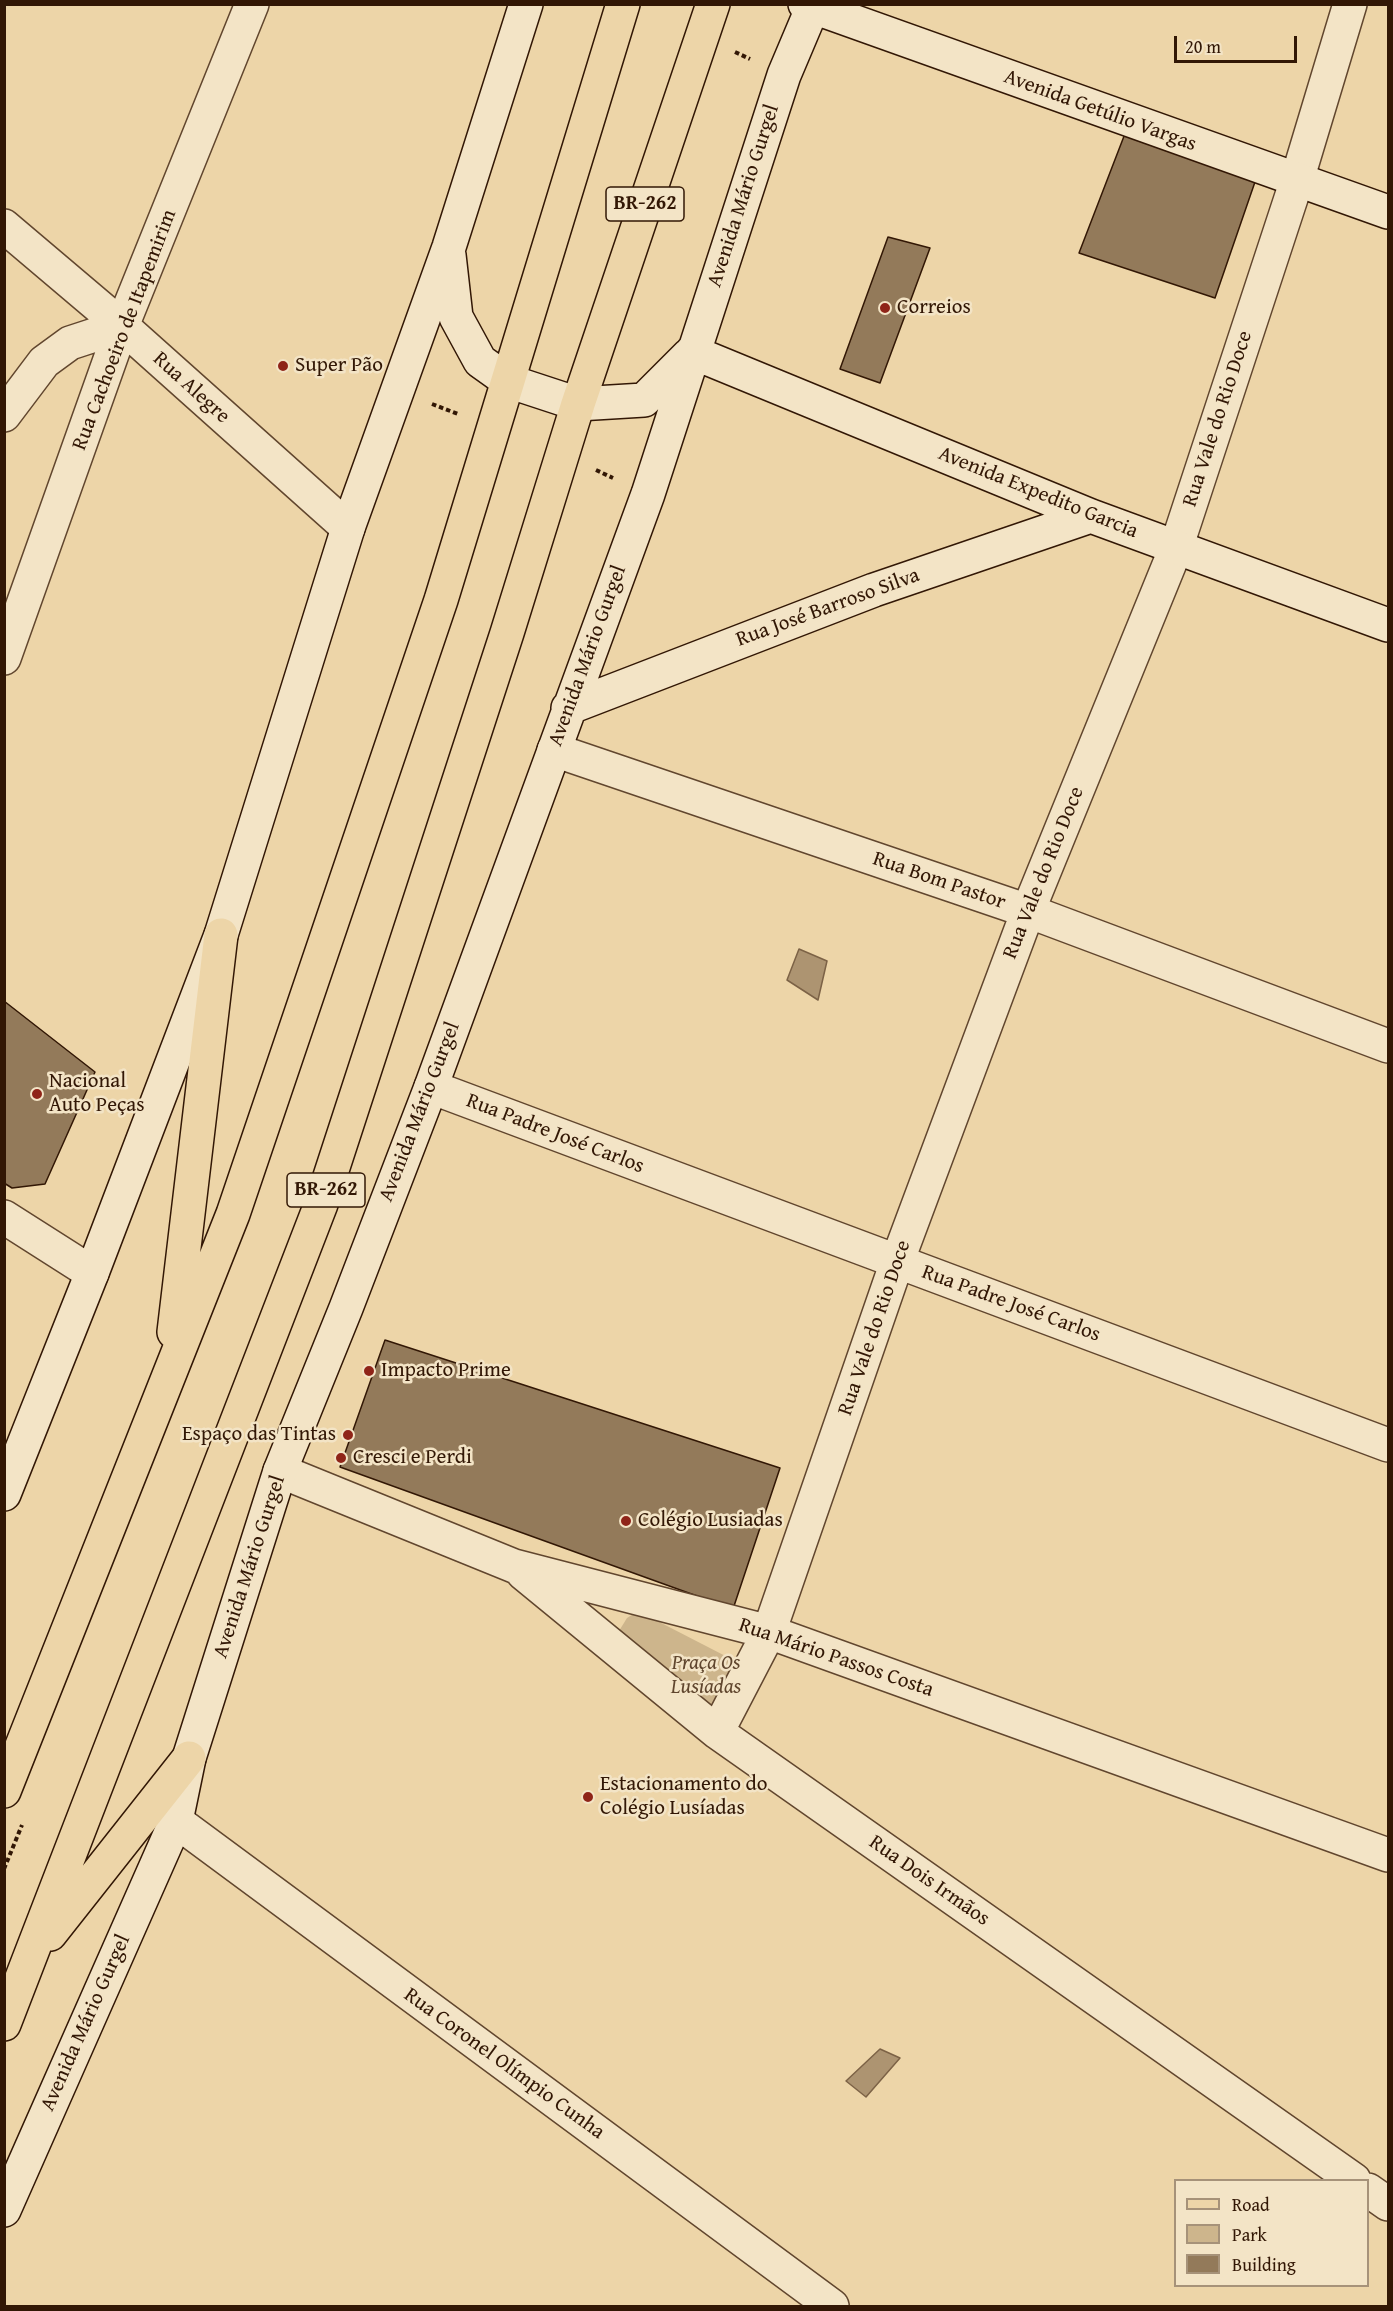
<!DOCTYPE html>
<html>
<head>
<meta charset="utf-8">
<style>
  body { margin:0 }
  #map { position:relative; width:1393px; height:2311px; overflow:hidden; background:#edd5a8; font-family:"Gentium Book Plus",serif }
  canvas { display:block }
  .frame { position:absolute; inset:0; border:6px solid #321705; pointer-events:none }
  .legend { position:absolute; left:1174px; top:2179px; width:195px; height:108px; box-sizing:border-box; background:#f3e4c6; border:2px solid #a69279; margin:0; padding:8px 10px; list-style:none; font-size:18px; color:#321705 }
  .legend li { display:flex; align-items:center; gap:12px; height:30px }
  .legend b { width:30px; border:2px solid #a69279 }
  .scale { position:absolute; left:1174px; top:36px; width:123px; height:27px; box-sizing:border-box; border:3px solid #321705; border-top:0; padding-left:8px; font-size:18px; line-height:21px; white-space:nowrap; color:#321705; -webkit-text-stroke:4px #f3e4c6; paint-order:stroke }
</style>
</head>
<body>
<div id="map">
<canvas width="1393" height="2311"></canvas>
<div class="frame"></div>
<ul class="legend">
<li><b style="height:8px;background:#edd5a8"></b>Road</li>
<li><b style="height:16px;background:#cdb58c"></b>Park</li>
<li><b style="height:16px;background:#937a5a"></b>Building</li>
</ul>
<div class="scale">20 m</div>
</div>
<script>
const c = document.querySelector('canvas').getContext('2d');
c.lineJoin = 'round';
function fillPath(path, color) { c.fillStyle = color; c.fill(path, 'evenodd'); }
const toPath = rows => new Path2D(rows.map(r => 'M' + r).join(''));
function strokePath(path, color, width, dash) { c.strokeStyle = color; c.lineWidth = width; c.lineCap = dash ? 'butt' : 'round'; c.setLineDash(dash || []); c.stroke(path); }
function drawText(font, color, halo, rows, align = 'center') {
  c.font = font + ' "Gentium Book Plus",serif'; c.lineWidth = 5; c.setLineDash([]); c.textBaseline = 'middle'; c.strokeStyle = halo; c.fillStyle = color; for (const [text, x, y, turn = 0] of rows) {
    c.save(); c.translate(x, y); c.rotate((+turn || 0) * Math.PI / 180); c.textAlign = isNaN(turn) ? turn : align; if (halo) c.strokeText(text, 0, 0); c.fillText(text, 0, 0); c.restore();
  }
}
fillPath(toPath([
  [638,1611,739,1663,713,1711,619,1631,627,1618]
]), '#cdb58c');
const water = toPath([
  [799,949,827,961,818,1000,787,980,799,949],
  [880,2049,900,2058,866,2097,846,2081,880,2049]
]);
fillPath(water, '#ad9471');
strokePath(water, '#7c6246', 1.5);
const building = toPath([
  [1126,131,1256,179,1215,298,1079,253,1126,131],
  [888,237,930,248,880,383,840,369,888,237],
  [4,1001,95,1072,45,1184,12,1188,4,1183,4,1001],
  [385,1340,780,1468,733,1609,340,1467,385,1340]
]);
fillPath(building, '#937a5a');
strokePath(building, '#321705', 1.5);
const street = toPath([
  [4,226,122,326,348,528],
  [4,415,44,362,70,343,122,326],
  [4,658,122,326,252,4],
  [554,750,1028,911,1388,1046],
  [431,1087,1388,1445],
  [4,1217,92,1273],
  [280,1471,514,1566,769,1632,1388,1855],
  [523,1573,717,1732,1354,2180],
  [717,1732,769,1632,897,1262,1028,911,1176,548,1297,180,1350,4],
  [176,1821,832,2306],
  [1368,2190,1388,2204]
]);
const secondary = toPath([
  [805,4,1388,212],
  [449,255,456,317,480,361,508,381,578,404,644,400,689,355],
  [692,352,1091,516,1388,625],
  [568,708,874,590,1091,516],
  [4,1494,92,1273,221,935,348,528,449,247,526,4],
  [4,2210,176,1821,189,1758,280,1471,346,1308,431,1087,648,494,784,75,814,4]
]);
const primary = toPath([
  [174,1332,221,935],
  [4,1791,233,1214,441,600,623,4],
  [50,1934,189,1758],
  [4,2024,321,1204,507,633,578,404,713,4]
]);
strokePath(street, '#61462e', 36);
strokePath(secondary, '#321705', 36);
strokePath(primary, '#321705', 36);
strokePath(toPath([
  [735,52,750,59],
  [432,404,458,414],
  [596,470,613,478],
  [4,1869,22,1825]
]), '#321705', 4, [4.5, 3]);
strokePath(street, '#f3e4c6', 33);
strokePath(secondary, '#f3e4c6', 33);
strokePath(primary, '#edd5a8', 33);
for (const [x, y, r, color] of [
  [885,308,6,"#8f2418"],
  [283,366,6,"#8f2418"],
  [37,1094,6,"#8f2418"],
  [369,1371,6,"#8f2418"],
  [348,1435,6,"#8f2418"],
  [341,1458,6,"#8f2418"],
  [626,1521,6,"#8f2418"],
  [588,1797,6,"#8f2418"]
]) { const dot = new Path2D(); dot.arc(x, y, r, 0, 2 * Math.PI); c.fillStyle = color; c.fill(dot); strokePath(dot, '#f3e4c6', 2); }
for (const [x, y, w] of [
  [645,204,78],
  [326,1190,78]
]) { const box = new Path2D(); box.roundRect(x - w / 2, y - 17, w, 34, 4.5); c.fillStyle = '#f3e4c6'; c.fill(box); strokePath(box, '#321705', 1.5); }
drawText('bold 20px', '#321705', null, [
  ["BR-262",645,204],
  ["BR-262",326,1190]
]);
drawText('21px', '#321705', '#f3e4c6', [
  ["Avenida Getúlio Vargas",1100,111,20],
  ["Avenida Mário Gurgel",744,196,-72],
  ["Rua Cachoeiro de Itapemirim",125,330,-69],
  ["Rua Alegre",191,388,42],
  ["Rua Vale do Rio Doce",1218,419,-72],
  ["Avenida Expedito Garcia",1038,493,22],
  ["Rua José Barroso Silva",828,608,-20],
  ["Avenida Mário Gurgel",588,656,-70],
  ["Rua Vale do Rio Doce",1044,873,-68],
  ["Rua Bom Pastor",939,881,19],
  ["Avenida Mário Gurgel",420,1112,-69],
  ["Rua Padre José Carlos",555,1134,21],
  ["Rua Padre José Carlos",1011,1304,20],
  ["Rua Vale do Rio Doce",875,1328,-71],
  ["Avenida Mário Gurgel",250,1567,-72],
  ["Rua Mário Passos Costa",836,1658,19],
  ["Rua Dois Irmãos",929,1881,35],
  ["Avenida Mário Gurgel",86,2023,-66],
  ["Rua Coronel Olímpio Cunha",504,2064,36]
]);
drawText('21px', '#321705', '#f3e4c6', [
  ["Correios",897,308],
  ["Super Pão",295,366],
  ["Nacional",49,1082],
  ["Auto Peças",49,1106],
  ["Impacto Prime",381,1371],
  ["Espaço das Tintas",336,1435,"right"],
  ["Cresci e Perdi",353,1458],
  ["Colégio Lusiadas",638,1521],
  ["Estacionamento do",600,1785],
  ["Colégio Lusíadas",600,1809]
], 'left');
drawText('italic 21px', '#60462e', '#f3e4c6', [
  ["Praça Os",706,1664],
  ["Lusíadas",706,1688]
]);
</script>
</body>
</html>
